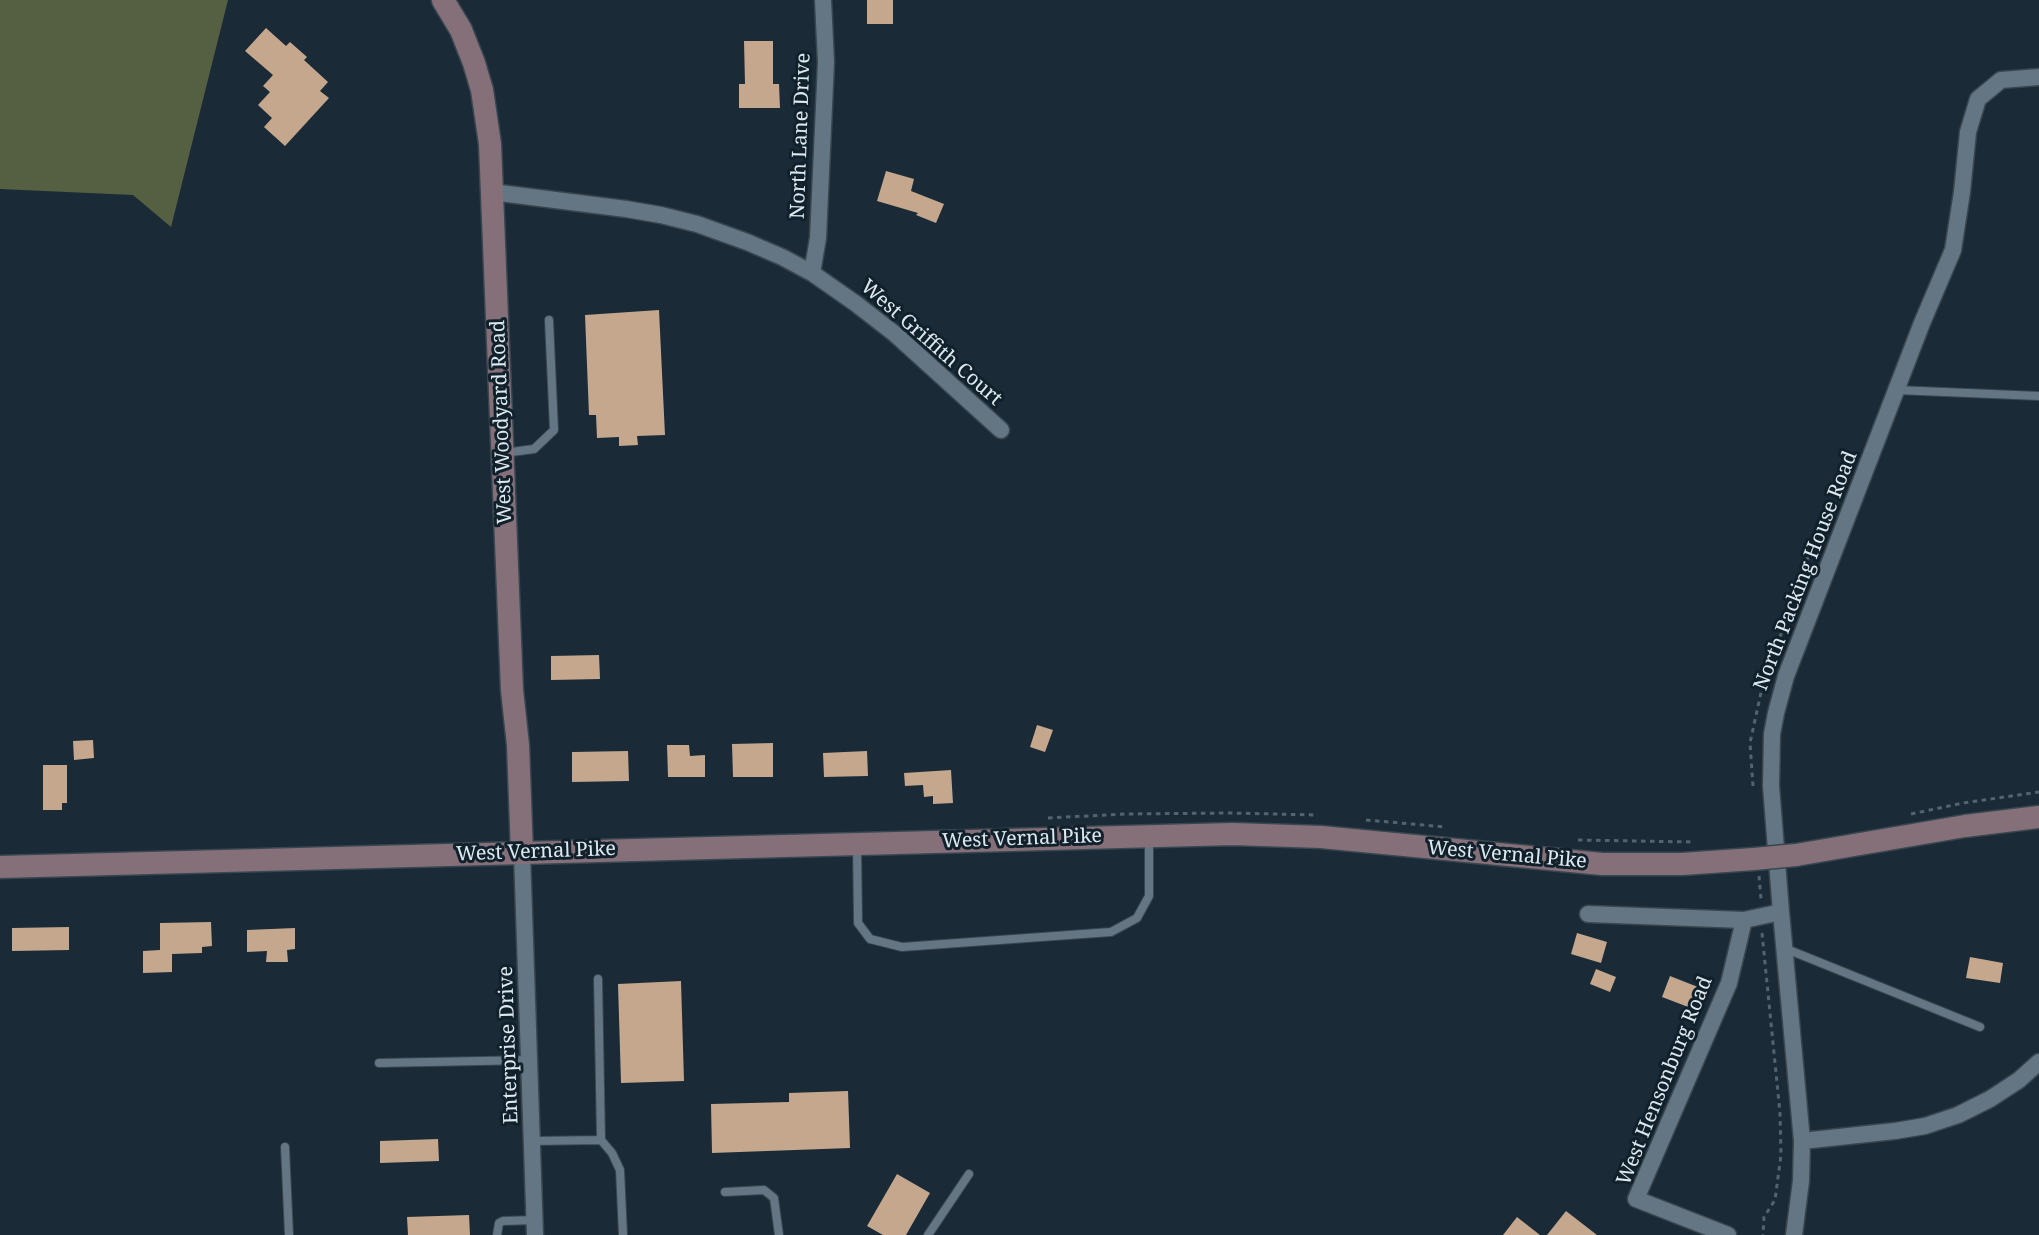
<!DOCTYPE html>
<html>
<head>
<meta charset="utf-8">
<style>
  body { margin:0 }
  canvas { display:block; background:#1a2a36 }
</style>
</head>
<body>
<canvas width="2039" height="1235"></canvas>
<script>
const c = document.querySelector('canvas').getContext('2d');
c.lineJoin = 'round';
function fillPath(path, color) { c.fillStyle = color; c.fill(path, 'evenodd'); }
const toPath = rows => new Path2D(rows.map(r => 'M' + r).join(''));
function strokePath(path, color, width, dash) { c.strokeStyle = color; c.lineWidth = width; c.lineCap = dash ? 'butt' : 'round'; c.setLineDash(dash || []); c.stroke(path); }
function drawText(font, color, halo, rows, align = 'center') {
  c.font = font + ' "Noto Serif",serif'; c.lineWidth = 6; c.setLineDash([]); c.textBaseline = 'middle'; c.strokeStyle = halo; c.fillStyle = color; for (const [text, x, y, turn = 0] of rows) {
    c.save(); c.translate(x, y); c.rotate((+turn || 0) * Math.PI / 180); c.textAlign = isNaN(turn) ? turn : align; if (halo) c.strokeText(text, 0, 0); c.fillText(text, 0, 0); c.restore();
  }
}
fillPath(toPath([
  [0,0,228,0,171,227,133,195,0,189]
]), '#546041');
fillPath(toPath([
  [867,0,893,0,893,24,867,24],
  [266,28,286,46,290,42,307,57,304,60,328,82,320,91,329,98,285,146,264,127,272,118,258,105,270,92,263,86,273,75,245,51],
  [744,41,773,41,773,84,779,84,780,108,739,108,739,84,745,84],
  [886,171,914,179,911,191,944,204,936,223,916,215,918,213,877,201],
  [659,310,665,435,637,436,638,445,619,446,619,437,597,438,596,415,589,415,585,315],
  [599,655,600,679,551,680,551,656],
  [1037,725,1053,730,1045,752,1030,747],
  [93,740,94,758,74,760,73,741],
  [773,743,773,777,733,777,732,744],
  [667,745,689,745,690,756,705,755,705,777,668,777],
  [628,751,629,781,572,782,572,752],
  [867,751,868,776,824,777,823,753],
  [43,765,67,765,67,803,62,803,62,810,43,810],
  [951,770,953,803,933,804,933,796,924,797,923,785,905,786,904,773],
  [211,922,212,946,202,947,202,953,172,954,172,972,143,973,143,951,160,950,160,923],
  [69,927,69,950,12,951,12,928],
  [295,928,295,949,287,950,288,962,266,962,267,951,247,952,247,930],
  [1577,933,1607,942,1601,963,1571,954],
  [1970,957,2003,963,2000,983,1966,978],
  [1596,969,1616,977,1610,992,1590,984],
  [1670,976,1703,989,1696,1010,1662,997],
  [681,981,684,1081,621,1083,618,984],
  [848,1091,850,1148,712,1153,711,1104,789,1102,789,1093],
  [438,1139,439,1161,380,1163,380,1141],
  [897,1174,930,1193,906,1235,883,1235,867,1226],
  [1566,1211,1597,1235,1547,1235],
  [469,1215,470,1235,408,1235,407,1217],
  [1517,1217,1540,1235,1503,1235]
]), '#c4a78d');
const lane = toPath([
  [1897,390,2039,396],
  [504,453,534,449,554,430,549,320],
  [857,844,858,923,870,939,902,947,1111,932,1137,918,1149,896,1149,836],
  [1784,948,1980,1027],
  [598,979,601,1140],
  [379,1063,530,1060],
  [533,1141,601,1140,612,1153,620,1170,623,1235],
  [285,1147,289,1235],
  [725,1192,764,1190,774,1198,779,1235],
  [497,1235,499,1223,503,1221,535,1220],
  [928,1235,969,1174]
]);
const street = toPath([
  [492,192,626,209,661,215,697,224,747,242,782,257,812,273,855,303,895,334,1001,430],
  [812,273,818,238,826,62,823,0],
  [522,853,535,1235],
  [1588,914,1744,920],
  [1802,1141,1781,912,1771,786,1772,734,1776,713,1786,676,1922,323,1953,250,1962,192,1968,132,1978,99,2001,80,2039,77],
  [1728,1235,1636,1199,1729,983,1744,920,1781,912],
  [1794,1235,1801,1181,1802,1141,1895,1131,1925,1126,1958,1115,1990,1099,2019,1080,2039,1062]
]);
const secondary = toPath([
  [443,0,461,30,474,63,482,90,490,144,512,690,518,745,522,853],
  [1796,855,1965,826,2039,817],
  [0,867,1233,834,1321,837,1602,864,1682,864,1754,859]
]);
strokePath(lane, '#384650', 10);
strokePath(street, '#384650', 19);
strokePath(secondary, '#384650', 25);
strokePath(toPath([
  [1753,786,1750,743,1762,688,1827,503],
  [1911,814,1963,803,2039,792],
  [1048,818,1125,814,1230,813,1318,815],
  [1366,820,1446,827],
  [1578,840,1694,842],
  [1759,876,1761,899],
  [1762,933,1780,1113,1781,1155,1775,1200,1764,1217,1763,1235]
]), '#55636e', 3, [4.5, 4.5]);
strokePath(lane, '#647684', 8);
strokePath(street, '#647684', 16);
strokePath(secondary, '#85707a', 22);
const secondaryBridge = toPath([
  [1754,859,1796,855]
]);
strokePath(secondaryBridge, '#384650', 25, []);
strokePath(secondaryBridge, '#85707a', 22);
drawText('20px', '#dee8f0', '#11212c', [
  ["North Lane Drive",801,136,-88],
  ["West Griffith Court",931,343,41],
  ["West Woodyard Road",502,422,-92],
  ["North Packing House Road",1806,571,-69],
  ["West Vernal Pike",1022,839,-2],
  ["West Vernal Pike",536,852,-2],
  ["West Vernal Pike",1507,855,5],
  ["Enterprise Drive",509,1045,-92],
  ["West Hensonburg Road",1665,1081,-68]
]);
</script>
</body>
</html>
